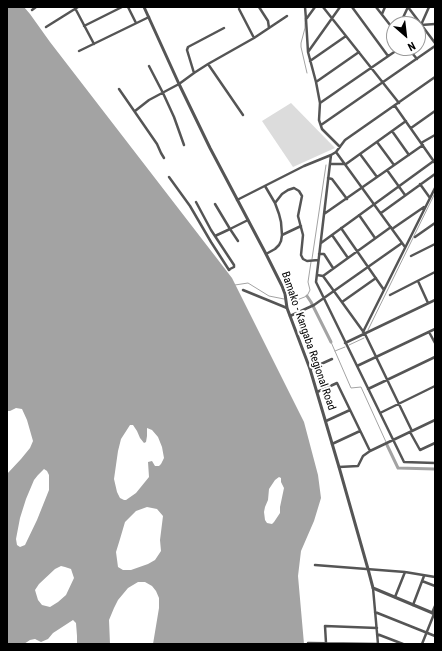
<!DOCTYPE html>
<html>
<head>
<meta charset="utf-8">
<style>
  body { margin:0 }
  #map { position:relative; width:442px; height:651px; overflow:hidden; background:#fff; font-family:"Roboto Condensed",sans-serif }
  canvas { display:block }
  .frame { position:absolute; inset:0; border:8px solid #000; pointer-events:none }
  .north { position:absolute; left:386px; top:16px; width:40px; height:40px; box-sizing:border-box; background:#fff; border:1px solid #999; border-radius:50%; rotate:152deg; font-size:11px; font-weight:700; line-height:16px; text-align:center; color:#000 }
  .north::after { content:''; display:block; margin:auto; width:14px; height:18px; background:#000; clip-path:polygon(50% 0,100% 100%,50% 72%,0 100%) }
</style>
</head>
<body>
<div id="map">
<canvas width="442" height="651"></canvas>
<div class="frame"></div>
<div class="north">N</div>
</div>
<script>
const c = document.querySelector('canvas').getContext('2d');
c.lineJoin = 'round';
function fillPath(path, color) { c.fillStyle = color; c.fill(path, 'evenodd'); }
const toPath = rows => new Path2D(rows.map(r => 'M' + r).join(''));
function strokePath(path, color, width, dash) { c.strokeStyle = color; c.lineWidth = width; c.lineCap = dash ? 'butt' : 'round'; c.setLineDash(dash || []); c.stroke(path); }
function drawText(font, color, halo, rows, align = 'center') {
  c.font = font + ' "Roboto Condensed",sans-serif'; c.lineWidth = 4; c.setLineDash([]); c.textBaseline = 'middle'; c.strokeStyle = halo; c.fillStyle = color; for (const [text, x, y, turn = 0] of rows) {
    c.save(); c.translate(x, y); c.rotate((+turn || 0) * Math.PI / 180); c.textAlign = isNaN(turn) ? turn : align; if (halo) c.strokeText(text, 0, 0); c.fillText(text, 0, 0); c.restore();
  }
}
fillPath(toPath([
  [291,103,335,148,293,167,262,121]
]), '#dcdcdc');
fillPath(toPath([
  [7,7,24,7,30,14,50,42,232,278,304,422,318,475,321,498,314,521,301,551,298,576,304,644,153,644,159,608,159,598,156,591,152,586,145,582,138,582,128,588,118,600,114,608,109,620,110,644,77,644,77,636,76,623,73,620,53,633,48,639,41,642,35,639,30,640,24,644,7,644,7,474,21,459,30,448,33,441,27,420,22,409,16,408,10,411,7,411],
  [130,425,133,425,137,431,140,438,144,443,146,442,147,436,147,428,152,430,158,437,162,447,164,458,161,464,159,466,155,466,152,461,148,462,149,477,136,493,126,500,124,500,120,498,117,492,114,479,118,451,121,439],
  [44,469,47,471,49,475,49,490,37,520,25,545,20,547,17,545,16,539,20,518,26,499,34,480,38,475],
  [279,477,281,478,281,482,284,488,280,507,280,513,274,522,272,524,267,523,265,520,264,512,265,507,268,500,269,489,275,480],
  [147,507,157,509,163,516,160,540,161,551,155,560,148,564,131,570,123,570,118,567,116,552,120,539,125,522,136,511],
  [61,566,65,567,71,569,74,578,66,595,58,602,50,607,42,605,38,600,35,590,39,584,55,569]
]), '#a3a3a3');
strokePath(toPath([
  [305,18,305,28,301,43,301,47,307,73],
  [312,259,326,165],
  [235,285,248,283,269,296,284,299],
  [290,300,297,300,307,296,310,290,308,282,311,262],
  [368,330,435,193],
  [331,342,351,388,361,387,386,442],
  [349,345,364,338],
  [335,351,345,347]
]), '#a3a3a3', 1);
strokePath(toPath([
  [307,296,311,302,331,342],
  [387,445,398,468,435,469]
]), '#a3a3a3', 3);
strokePath(toPath([
  [128,7,136,23],
  [259,7,268,21,269,28],
  [305,7,306,19,308,52,316,82,320,103,319,120,322,129,340,147],
  [323,7,399,103],
  [352,7,388,56],
  [376,7,394,30],
  [408,7,435,43],
  [429,7,421,25,435,24],
  [75,8,94,44],
  [239,9,254,38],
  [32,10,36,7],
  [382,14,385,7],
  [307,18,315,7],
  [400,24,408,7],
  [84,26,122,7],
  [46,27,78,7],
  [408,48,417,59],
  [79,51,149,17],
  [308,52,340,7],
  [310,61,346,36],
  [208,64,243,115],
  [149,66,163,93,174,117,184,145],
  [194,73,187,50,188,47,224,28],
  [316,82,359,52],
  [119,89,157,144,161,153,164,158],
  [320,103,400,48],
  [395,106,435,163],
  [135,111,149,100,179,84,194,73,208,64,254,38,287,16],
  [321,125,435,46],
  [411,128,435,111],
  [392,131,409,155],
  [377,142,394,165],
  [421,143,435,135],
  [336,152,405,247],
  [360,154,377,177],
  [331,155,316,282,404,462,435,463],
  [330,164,346,164,406,121],
  [387,170,405,195],
  [169,177,190,206,211,242,229,270,230,269,234,267,234,265,211,230,196,202],
  [328,178,332,179,347,199],
  [420,184,430,198],
  [265,186,275,203,279,214,281,222,282,235,281,241,279,245,275,249,266,254],
  [237,200,304,166,331,155,336,152,345,140,435,77],
  [275,203,282,194,288,190,294,188,299,191,302,196,298,216,303,235,301,255,303,259,307,261,318,260],
  [215,204,230,229,248,220],
  [381,213,435,174],
  [324,214,423,145],
  [359,215,375,238],
  [341,228,384,290],
  [392,229,424,207],
  [282,235,301,226],
  [332,235,348,258],
  [215,236,230,229,238,241],
  [415,237,435,223],
  [321,243,435,160],
  [319,254,324,254,333,268],
  [411,256,435,244],
  [317,275,323,276,391,227],
  [323,276,365,334,412,431],
  [418,281,428,303],
  [243,290,287,308],
  [390,295,435,272],
  [342,302,376,278],
  [290,316,314,305,402,243],
  [363,332,435,188],
  [429,332,435,343],
  [345,343,435,300],
  [357,366,435,329],
  [310,369,332,359],
  [368,389,435,357],
  [317,392,337,383,370,451],
  [380,413,435,386],
  [326,421,350,410],
  [410,432,420,450,435,443],
  [332,444,360,431],
  [339,467,358,466,363,456,370,451,435,420],
  [315,565,405,572,435,577],
  [422,581,435,586],
  [373,588,378,644],
  [395,597,405,572],
  [413,605,424,576],
  [375,612,435,636],
  [432,613,435,606],
  [377,634,403,644],
  [308,643,378,644],
  [326,643,325,626,377,628],
  [422,644,434,614]
]), '#555', 2.5);
strokePath(toPath([
  [144,7,179,84,210,148,266,254,282,286,285,294,287,308,310,369,339,467,368,569,373,588,435,614]
]), '#555', 3);
drawText('11px', '#000', '#fff', [
  ["Bamako - Kangaba Regional Road",308,341,71]
]);
</script>
</body>
</html>
